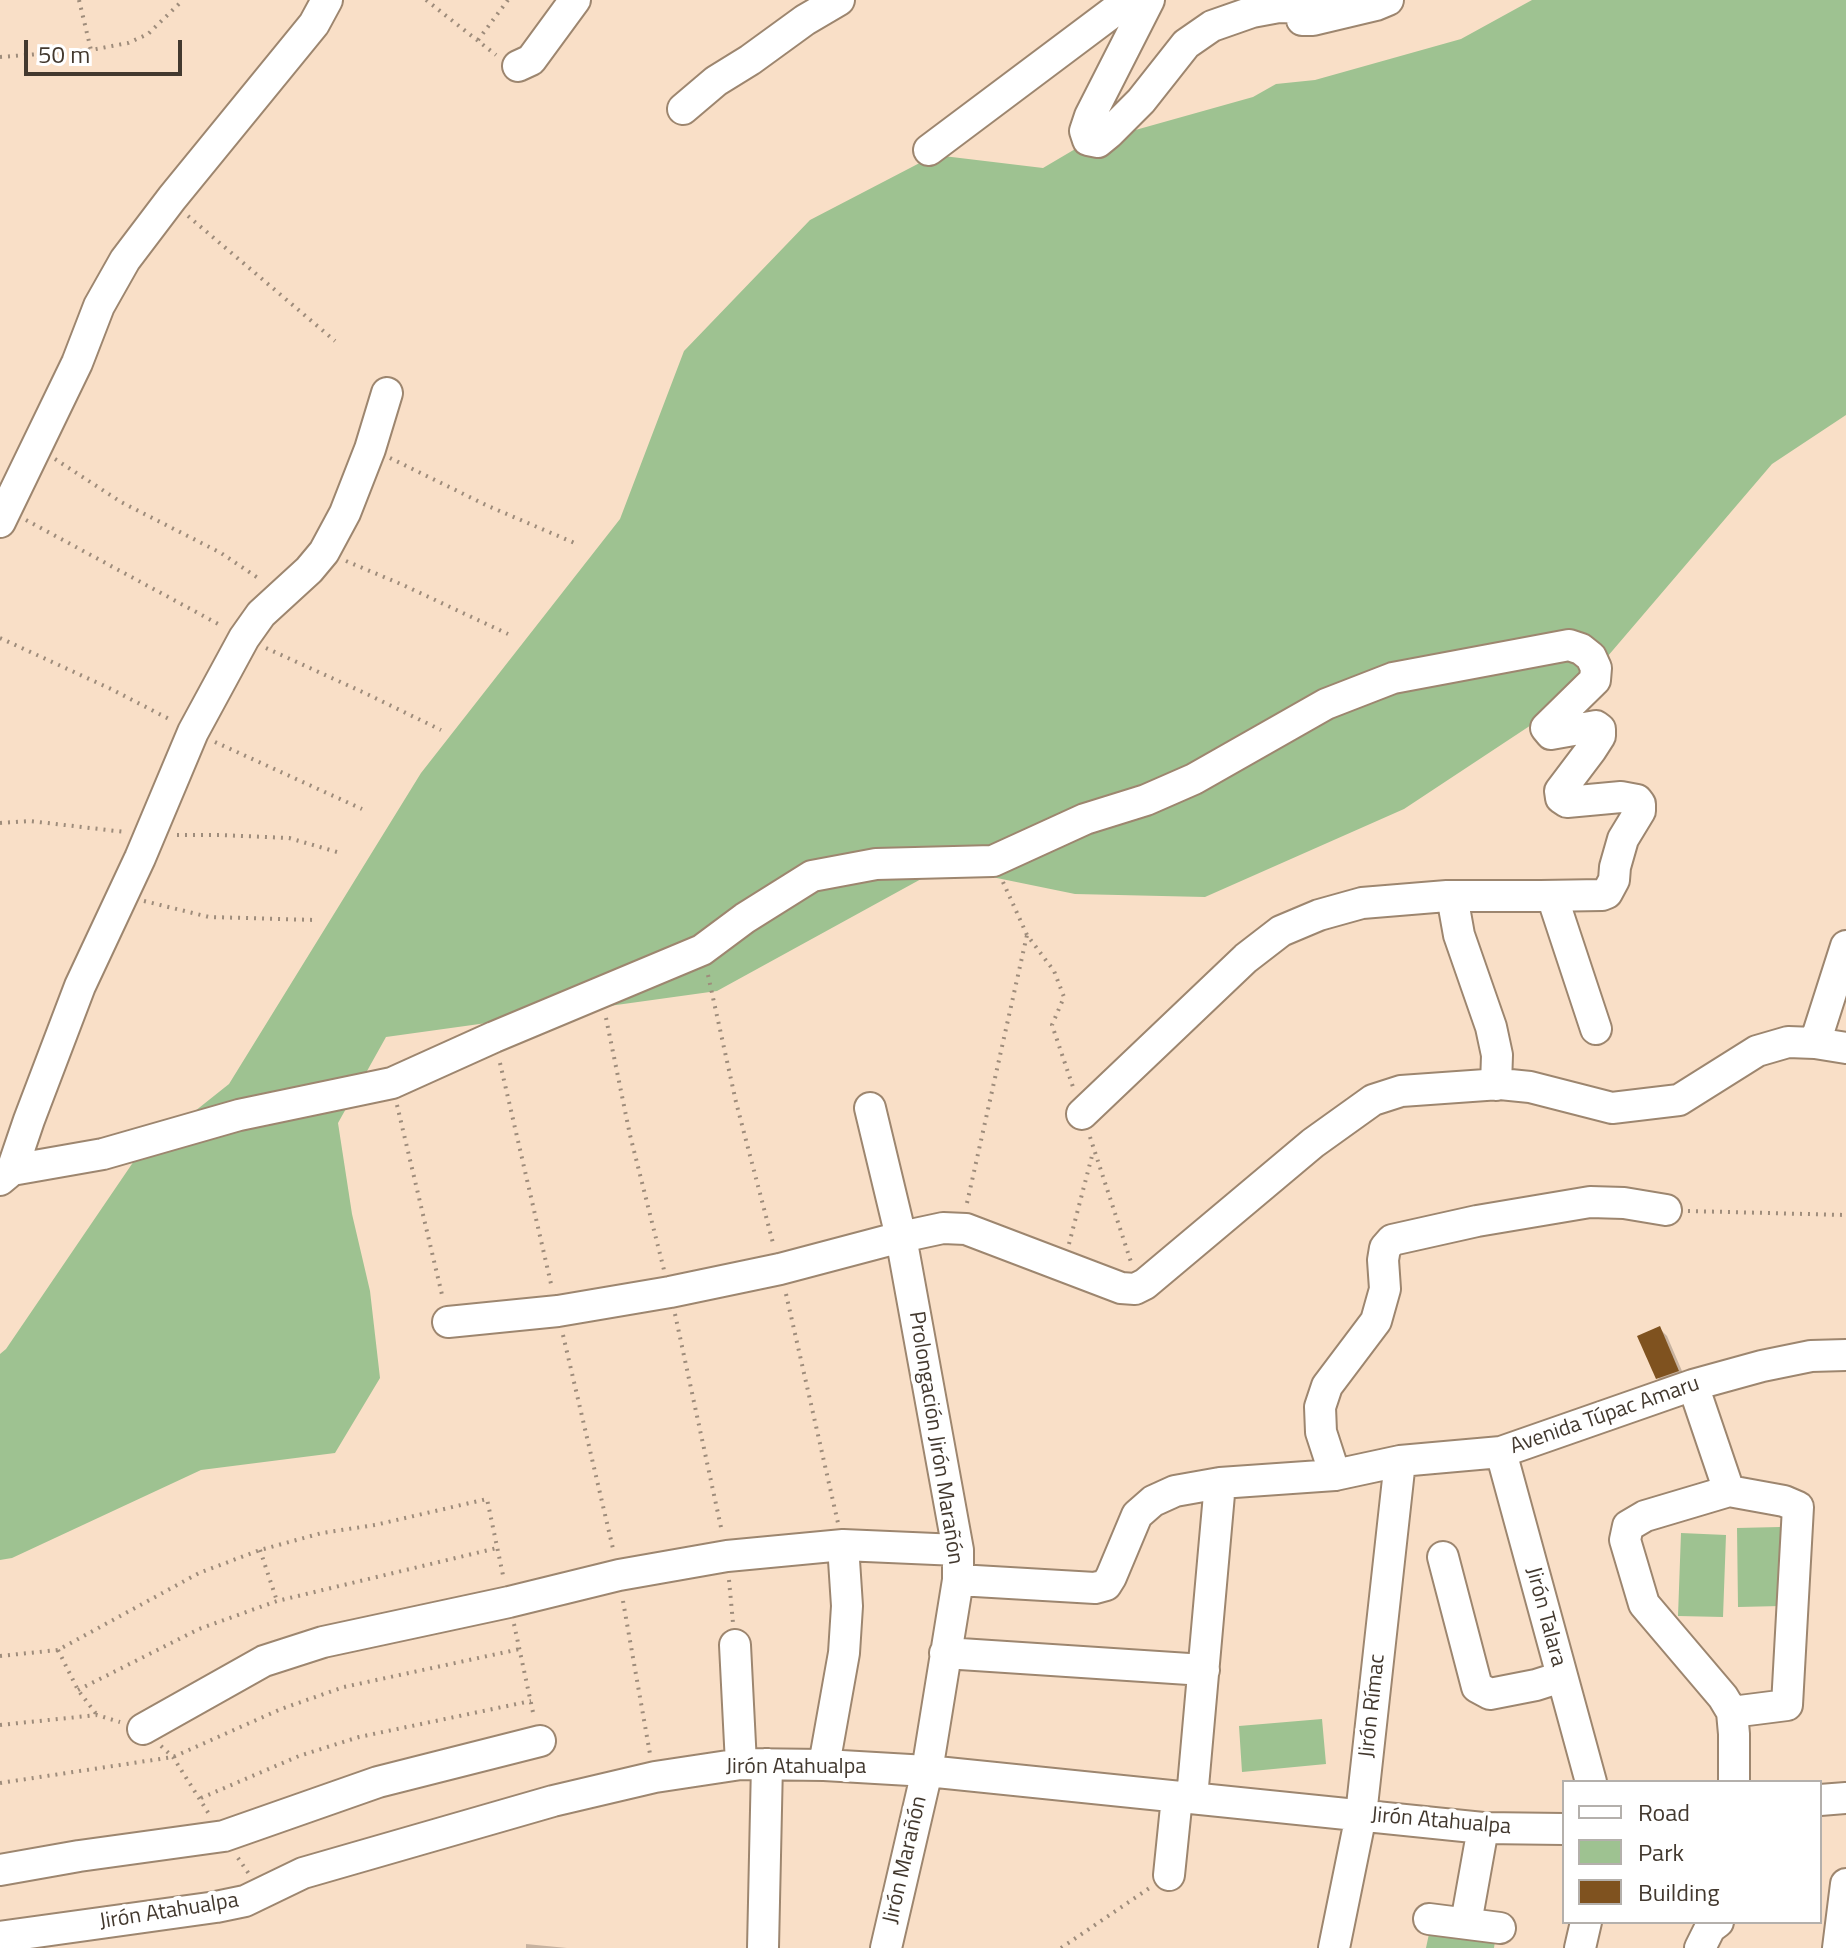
<!DOCTYPE html>
<html>
<head>
<meta charset="utf-8">
<style>
  body { margin:0 }
  #map { position:relative; width:1846px; height:1948px; overflow:hidden; background:#f9dfc7; font-family:"Titillium Web",sans-serif }
  canvas { display:block }
  .legend { position:absolute; left:1562px; top:1780px; width:260px; height:144px; box-sizing:border-box; background:#fff; border:2px solid #b4b0ac; margin:0; padding:10px 14px; list-style:none; font-size:24px; color:#43392f }
  .legend li { display:flex; align-items:center; gap:16px; height:40px }
  .legend b { width:40px; border:2px solid #b4b0ac }
  .scale { position:absolute; left:24px; top:40px; width:158px; height:36px; box-sizing:border-box; border:4px solid #43392f; border-top:0; padding-left:10px; font-size:24px; line-height:28px; white-space:nowrap; color:#43392f; -webkit-text-stroke:6px #fff; paint-order:stroke }
</style>
</head>
<body>
<div id="map">
<canvas width="1846" height="1948"></canvas>
<ul class="legend">
<li><b style="height:10px;background:#fff"></b>Road</li>
<li><b style="height:22px;background:#9ec291"></b>Park</li>
<li><b style="height:22px;background:#7f521f"></b>Building</li>
</ul>
<div class="scale">50 m</div>
</div>
<script>
const c = document.querySelector('canvas').getContext('2d');
c.lineJoin = 'round';
function fillPath(path, color) { c.fillStyle = color; c.fill(path, 'evenodd'); }
const toPath = rows => new Path2D(rows.map(r => 'M' + r).join(''));
function strokePath(path, color, width, dash) { c.strokeStyle = color; c.lineWidth = width; c.lineCap = dash ? 'butt' : 'round'; c.setLineDash(dash || []); c.stroke(path); }
function drawText(font, color, halo, rows, align = 'center') {
  c.font = font + ' "Titillium Web",sans-serif'; c.lineWidth = 8; c.setLineDash([]); c.textBaseline = 'middle'; c.strokeStyle = halo; c.fillStyle = color; for (const [text, x, y, turn = 0] of rows) {
    c.save(); c.translate(x, y); c.rotate((+turn || 0) * Math.PI / 180); c.textAlign = isNaN(turn) ? turn : align; if (halo) c.strokeText(text, 0, 0); c.fillText(text, 0, 0); c.restore();
  }
}
fillPath(toPath([
  [1532,0,1846,0,1846,415,1772,464,1572,698,1404,809,1205,897,1075,894,943,867,717,991,386,1037,338,1123,352,1214,370,1291,380,1378,335,1453,201,1470,12,1558,0,1560,0,1354,6,1349,136,1158,229,1084,421,773,620,519,684,351,810,220,935,155,1043,168,1082,145,1253,97,1276,84,1315,80,1461,39],
  [1780,1527,1781,1606,1738,1607,1737,1528],
  [1681,1533,1726,1535,1723,1617,1678,1616],
  [1322,1719,1326,1764,1242,1772,1239,1726],
  [1430,1929,1495,1941,1494,1948,1426,1948]
]), '#9ec291');
fillPath(toPath([
  [1660,1329,1667,1336,1685,1378,1665,1385,1658,1378],
  [526,1944,567,1948,526,1948]
]), '#0003');
fillPath(toPath([
  [1660,1326,1679,1371,1656,1379,1637,1336]
]), '#7f521f');
const minor = toPath([
  [1149,0,1090,116,1085,131,1088,140,1098,142,1109,133,1141,101,1186,44,1212,26,1252,12,1279,7,1304,8,1317,5,1326,0],
  [1302,20,1313,20,1376,5,1388,0],
  [518,66,531,60,575,0],
  [683,109,716,81,750,60,805,20,839,0],
  [929,150,1129,0],
  [0,522,77,363,99,306,125,260,172,198,314,24,327,0],
  [1452,896,1459,935,1491,1027,1497,1055,1496,1085],
  [1552,896,1596,1029],
  [1815,1043,1846,946],
  [870,1108,901,1237,958,1550,958,1580,927,1771,886,1948],
  [12,1170,29,1120,80,986,140,858,193,732,244,638,261,614,309,570,324,552,345,513,370,449,387,393],
  [0,1180,12,1170,103,1154,239,1115,392,1083,494,1037,702,950,745,918,812,876,876,864,993,861,1085,819,1146,800,1194,779,1326,704,1393,678,1569,645,1581,649,1591,657,1596,668,1595,680,1546,728,1551,734,1596,726,1600,729,1600,736,1591,750,1560,791,1561,798,1567,802,1621,797,1637,800,1640,804,1640,811,1623,839,1615,867,1614,880,1607,893,1602,895,1541,896,1447,896,1362,903,1319,915,1281,931,1246,958,1082,1114],
  [448,1322,558,1311,670,1292,780,1269,901,1237,943,1228,966,1229,1121,1288,1135,1289,1145,1284,1313,1143,1373,1100,1401,1091,1500,1084,1530,1087,1612,1108,1679,1100,1757,1051,1788,1042,1815,1043,1846,1048],
  [1693,1385,1729,1491],
  [1501,1452,1591,1782],
  [1335,1475,1321,1432,1320,1407,1327,1386,1376,1321,1385,1289,1383,1260,1385,1248,1392,1240,1477,1221,1590,1202,1624,1203,1666,1210],
  [1443,1557,1477,1687,1490,1694,1536,1685,1561,1677],
  [958,1580,1095,1588,1106,1585,1111,1577,1137,1515,1153,1501,1175,1491,1220,1483,1335,1475,1400,1461,1501,1452,1693,1385,1762,1366,1811,1356,1846,1355],
  [735,1645,741,1764],
  [945,1653,1204,1670],
  [1732,1712,1787,1705,1798,1507,1784,1501,1729,1491,1645,1516,1628,1526,1625,1540,1644,1604,1723,1697,1732,1712,1734,1734,1734,1782],
  [143,1729,264,1661,323,1642,509,1602,619,1575,727,1556,843,1545,958,1550],
  [824,1765,844,1653,847,1606,843,1545],
  [1192,1798,1220,1483],
  [1820,1800,1846,1798],
  [0,1870,79,1856,224,1836,378,1782,540,1741],
  [1169,1875,1177,1797],
  [1429,1919,1500,1928],
  [1466,1923,1483,1828],
  [0,1937,216,1907,245,1901,303,1873,553,1801,655,1777,741,1764,824,1765,927,1771,1483,1828,1564,1829],
  [763,1948,767,1764],
  [1334,1948,1361,1815,1400,1461],
  [1580,1948,1586,1922],
  [1700,1948,1710,1928,1718,1922],
  [1838,1948,1846,1884]
]);
strokePath(minor, '#9d866f', 34);
strokePath(toPath([
  [79,0,91,50],
  [426,0,496,55],
  [478,40,508,0],
  [0,57,91,50,128,43,148,34,183,0],
  [188,216,335,341],
  [390,458,488,506,577,544],
  [55,459,121,502,221,553,261,580],
  [26,520,222,626],
  [346,561,403,585,508,634],
  [0,638,111,689,171,720],
  [266,648,369,695,441,730],
  [215,742,362,809],
  [0,823,30,821,125,832],
  [177,835,220,835,289,838,337,852],
  [1003,882,1027,935,1054,971,1064,997,1052,1025,1073,1087],
  [144,901,209,917,316,920],
  [708,975,736,1102,774,1247],
  [606,1018,630,1135,664,1270],
  [500,1063,552,1288],
  [397,1105,443,1299],
  [1090,1137,1131,1262],
  [967,1203,1027,935],
  [1688,1211,1846,1215],
  [1069,1244,1093,1152],
  [786,1294,838,1523],
  [675,1314,722,1532],
  [563,1335,614,1553],
  [260,1550,277,1601],
  [729,1580,733,1623],
  [623,1601,650,1754],
  [514,1624,534,1717],
  [58,1650,78,1690,97,1715],
  [0,1656,58,1650,199,1573,260,1550,322,1533,375,1525,487,1499,504,1580],
  [78,1690,199,1629,277,1601,497,1548],
  [0,1725,97,1715,120,1722],
  [161,1746,173,1757,209,1814],
  [0,1783,173,1757,281,1709,344,1687,520,1649],
  [201,1798,299,1756,359,1737,531,1701],
  [238,1858,249,1874],
  [1061,1948,1151,1887]
]), '#9e8c7b', 4, [2, 6]);
strokePath(minor, '#fff', 30);
drawText('22px', '#43392f', '#fff', [
  ["Avenida Túpac Amaru",1605,1416,-19],
  ["Prolongación Jirón Marañón",935,1438,81],
  ["Jirón Talara",1545,1617,75],
  ["Jirón Rímac",1373,1706,-84],
  ["Jirón Atahualpa",796,1768],
  ["Jirón Atahualpa",1441,1822,5],
  ["Jirón Marañón",906,1860,-77],
  ["Jirón Atahualpa",169,1912,-9]
]);
</script>
</body>
</html>
